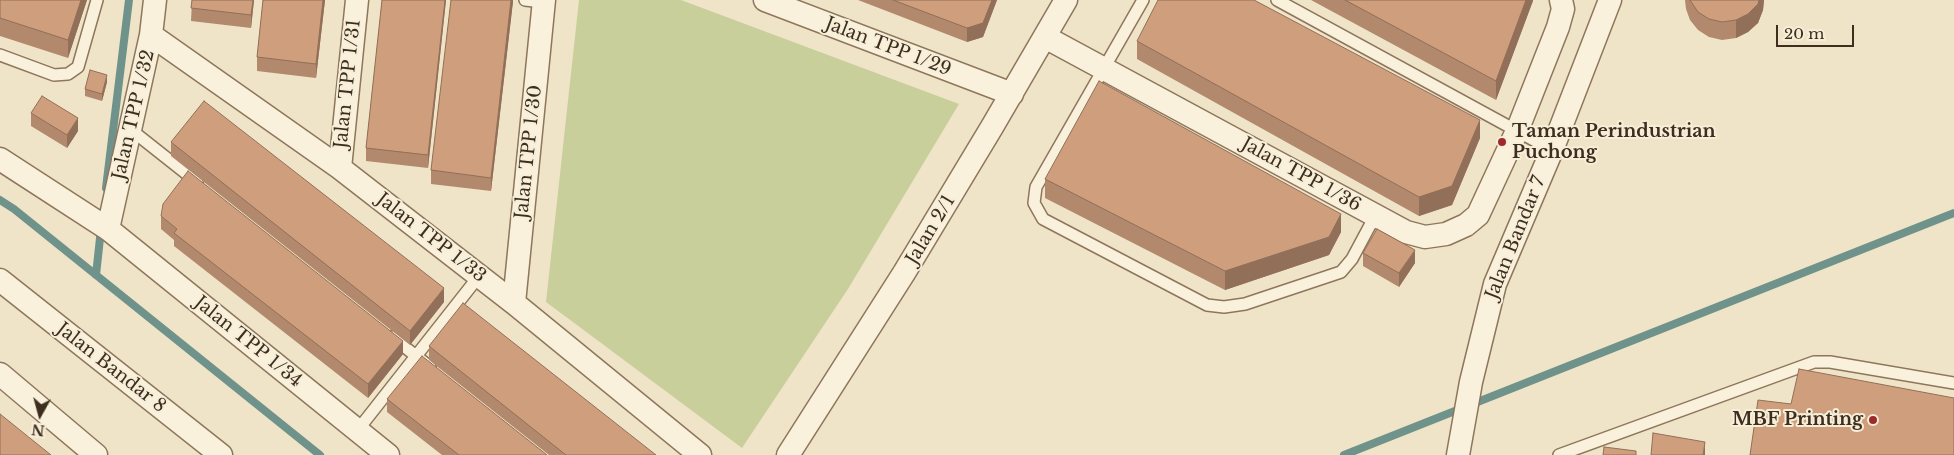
<!DOCTYPE html>
<html>
<head>
<meta charset="utf-8">
<style>
  body { margin:0 }
  #map { position:relative; width:1954px; height:455px; overflow:hidden; background:#f0e4c8; font-family:"Libre Baskerville",serif }
  canvas { display:block }
  .north { position:absolute; left:15px; top:390px; width:50px; height:50px; -webkit-text-stroke:4px #f7eed8; paint-order:stroke; rotate:187deg; font-size:14px; font-weight:700; line-height:20px; text-align:center; color:#3d2e20 }
  .north::after { content:''; display:block; margin:auto; width:18px; height:22px; background:#3d2e20; clip-path:polygon(50% 0,100% 100%,50% 72%,0 100%) }
  .scale { position:absolute; left:1776px; top:25px; width:78px; height:22px; box-sizing:border-box; border:2px solid #3d2e20; border-top:0; padding-left:6px; font-size:15px; line-height:18px; white-space:nowrap; color:#3d2e20; -webkit-text-stroke:4px #f7eed8; paint-order:stroke }
</style>
</head>
<body>
<div id="map">
<canvas width="1954" height="455"></canvas>
<div class="north">N</div>
<div class="scale">20 m</div>
</div>
<script>
const c = document.querySelector('canvas').getContext('2d');
c.lineJoin = 'round';
function fillPath(path, color) { c.fillStyle = color; c.fill(path, 'evenodd'); }
const toPath = rows => new Path2D(rows.map(r => 'M' + r).join(''));
function strokePath(path, color, width, dash) { c.strokeStyle = color; c.lineWidth = width; c.lineCap = dash ? 'butt' : 'round'; c.setLineDash(dash || []); c.stroke(path); }
function drawText(font, color, halo, rows, align = 'center') {
  c.font = font + ' "Libre Baskerville",serif'; c.lineWidth = 4; c.setLineDash([]); c.textBaseline = 'middle'; c.strokeStyle = halo; c.fillStyle = color; for (const [text, x, y, turn = 0] of rows) {
    c.save(); c.translate(x, y); c.rotate((+turn || 0) * Math.PI / 180); c.textAlign = isNaN(turn) ? turn : align; if (halo) c.strokeText(text, 0, 0); c.fillText(text, 0, 0); c.restore();
  }
}
fillPath(toPath([
  [579,0,681,0,959,104,848,289,742,448,546,302]
]), '#c9cf9b');
strokePath(toPath([
  [106,188,129,0],
  [0,200,14,209,320,455],
  [96,275,101,229],
  [1344,455,1954,213]
]), '#6f938a', 8);
const service = toPath([
  [525,0,543,2],
  [1143,0,1036,187,1034,203,1043,219,1207,305,1224,307,1245,304,1341,272,1352,259,1375,216],
  [1277,0,1552,150],
  [0,55,54,75,68,74,78,67,97,0],
  [130,129,197,182],
  [392,337,430,367],
  [357,431,479,276],
  [1559,455,1814,362,1830,362,1954,383]
]);
const minor = toPath([
  [765,0,1012,94],
  [151,35,340,168,514,303,700,455],
  [1045,37,1406,232,1425,237,1446,234,1466,225,1478,215,1517,131,1558,27,1563,9,1561,0],
  [0,159,108,229,388,455],
  [340,168,357,0],
  [108,229,151,35,155,0],
  [0,280,221,455],
  [514,303,544,0],
  [0,374,96,455],
  [788,455,904,273,992,127,1066,0],
  [1458,455,1471,382,1495,284,1552,150,1610,0]
]);
strokePath(service, '#8d765c', 14);
strokePath(minor, '#8d765c', 25);
strokePath(service, '#faf1dc', 11);
strokePath(minor, '#faf1dc', 22);
fillPath(toPath([
  [0,0,87,0,68,58,0,36],
  [192,0,254,0,251,28,191,21],
  [263,0,325,0,316,78,257,71,257,57],
  [382,0,446,0,428,168,366,161,366,148],
  [513,0,491,191,431,184,431,170],
  [858,0,997,0,983,37,967,42],
  [1311,0,1533,0,1496,100],
  [1685,0,1764,0,1763,10,1758,23,1748,32,1736,38,1722,40,1709,37,1698,30,1690,20,1686,9],
  [1137,41,1480,138,1452,205,1419,216,1137,59],
  [107,82,102,101,85,96,85,89],
  [31,113,78,131,67,148,31,126],
  [171,142,444,302,410,345,171,156],
  [1045,179,1341,232,1329,255,1225,290,1045,198],
  [161,216,403,354,368,398,174,246,174,240,161,229],
  [1363,253,1415,263,1399,287,1363,266],
  [429,346,656,455,549,455,429,360],
  [387,399,547,455,442,455,387,412]
]), '#b2896c');
fillPath(toPath([
  [81,0,87,0,68,58,68,40],
  [253,0,254,0,251,28,251,15],
  [323,0,325,0,316,78,316,64],
  [445,0,446,0,428,168,428,155],
  [511,0,513,0,513,2,491,191,491,178],
  [992,0,997,0,983,37,967,42,967,28],
  [1526,0,1533,0,1533,1,1496,100,1496,81],
  [1759,0,1764,0,1763,10,1758,23,1748,32,1736,38,1736,20],
  [107,75,107,82,102,101,102,94],
  [78,118,78,131,67,148,67,135],
  [1480,120,1480,138,1452,205,1419,216,1419,197],
  [1341,214,1341,232,1329,255,1225,290,1225,271],
  [1415,250,1415,263,1399,287,1399,273],
  [444,288,444,302,410,345,410,331],
  [403,341,403,354,368,398,368,384],
  [1705,442,1705,455,1703,455]
]), '#916f58');
const building = toPath([
  [0,0,81,0,68,40,0,18,0,0],
  [192,0,253,0,251,15,191,8,192,0],
  [263,0,323,0,316,64,257,57,263,0],
  [382,0,445,0,428,155,366,148,382,0],
  [451,0,511,0,491,178,431,170,451,0],
  [893,0,992,0,983,23,967,28,893,0],
  [1158,0,1254,0,1480,120,1452,186,1419,197,1137,41,1158,0],
  [1345,0,1526,0,1496,81,1345,0],
  [1690,0,1759,0,1758,4,1748,14,1736,20,1722,22,1709,19,1698,12,1690,0],
  [90,70,107,75,102,94,85,89,90,70],
  [1099,81,1341,214,1329,237,1225,271,1045,179,1099,81],
  [42,96,78,118,67,135,31,113,42,96],
  [204,101,444,288,410,331,171,142,204,101],
  [188,171,403,341,368,384,174,233,177,229,161,216,163,204,188,171],
  [1377,229,1415,250,1399,273,1363,253,1377,229],
  [463,303,656,455,566,455,429,346,463,303],
  [422,356,547,455,459,455,387,399,422,356],
  [1799,369,1954,398,1954,455,1750,455,1758,400,1791,404,1799,369],
  [0,414,51,455,0,455,0,414],
  [1653,433,1705,442,1703,455,1651,455,1653,433],
  [1604,447,1636,451,1636,455,1603,455,1604,447]
]);
fillPath(building, '#cf9f7d');
strokePath(building, '#916f58', 1);
for (const [x, y, r, color] of [
  [1502,142,5,"#9e2a2b"],
  [1873,420,5,"#9e2a2b"]
]) { const dot = new Path2D(); dot.arc(x, y, r, 0, 2 * Math.PI); c.fillStyle = color; c.fill(dot); strokePath(dot, '#f7eed8', 2); }
drawText('18px', '#3d2e20', '#f7eed8', [
  ["Jalan TPP 1/29",888,47,21],
  ["Jalan TPP 1/31",348,84,-84],
  ["Jalan TPP 1/32",134,115,-77],
  ["Jalan TPP 1/30",529,152,-84],
  ["Jalan TPP 1/36",1301,175,29],
  ["Jalan 2/1",931,230,-59],
  ["Jalan TPP 1/33",431,238,38],
  ["Jalan Bandar 7",1516,238,-68],
  ["Jalan TPP 1/34",248,342,39],
  ["Jalan Bandar 8",111,368,38]
]);
drawText('bold 18px', '#3d2e20', '#f7eed8', [
  ["Taman Perindustrian",1512,132],
  ["Puchong",1512,153],
  ["MBF Printing",1863,420,"right"]
], 'left');
</script>
</body>
</html>
